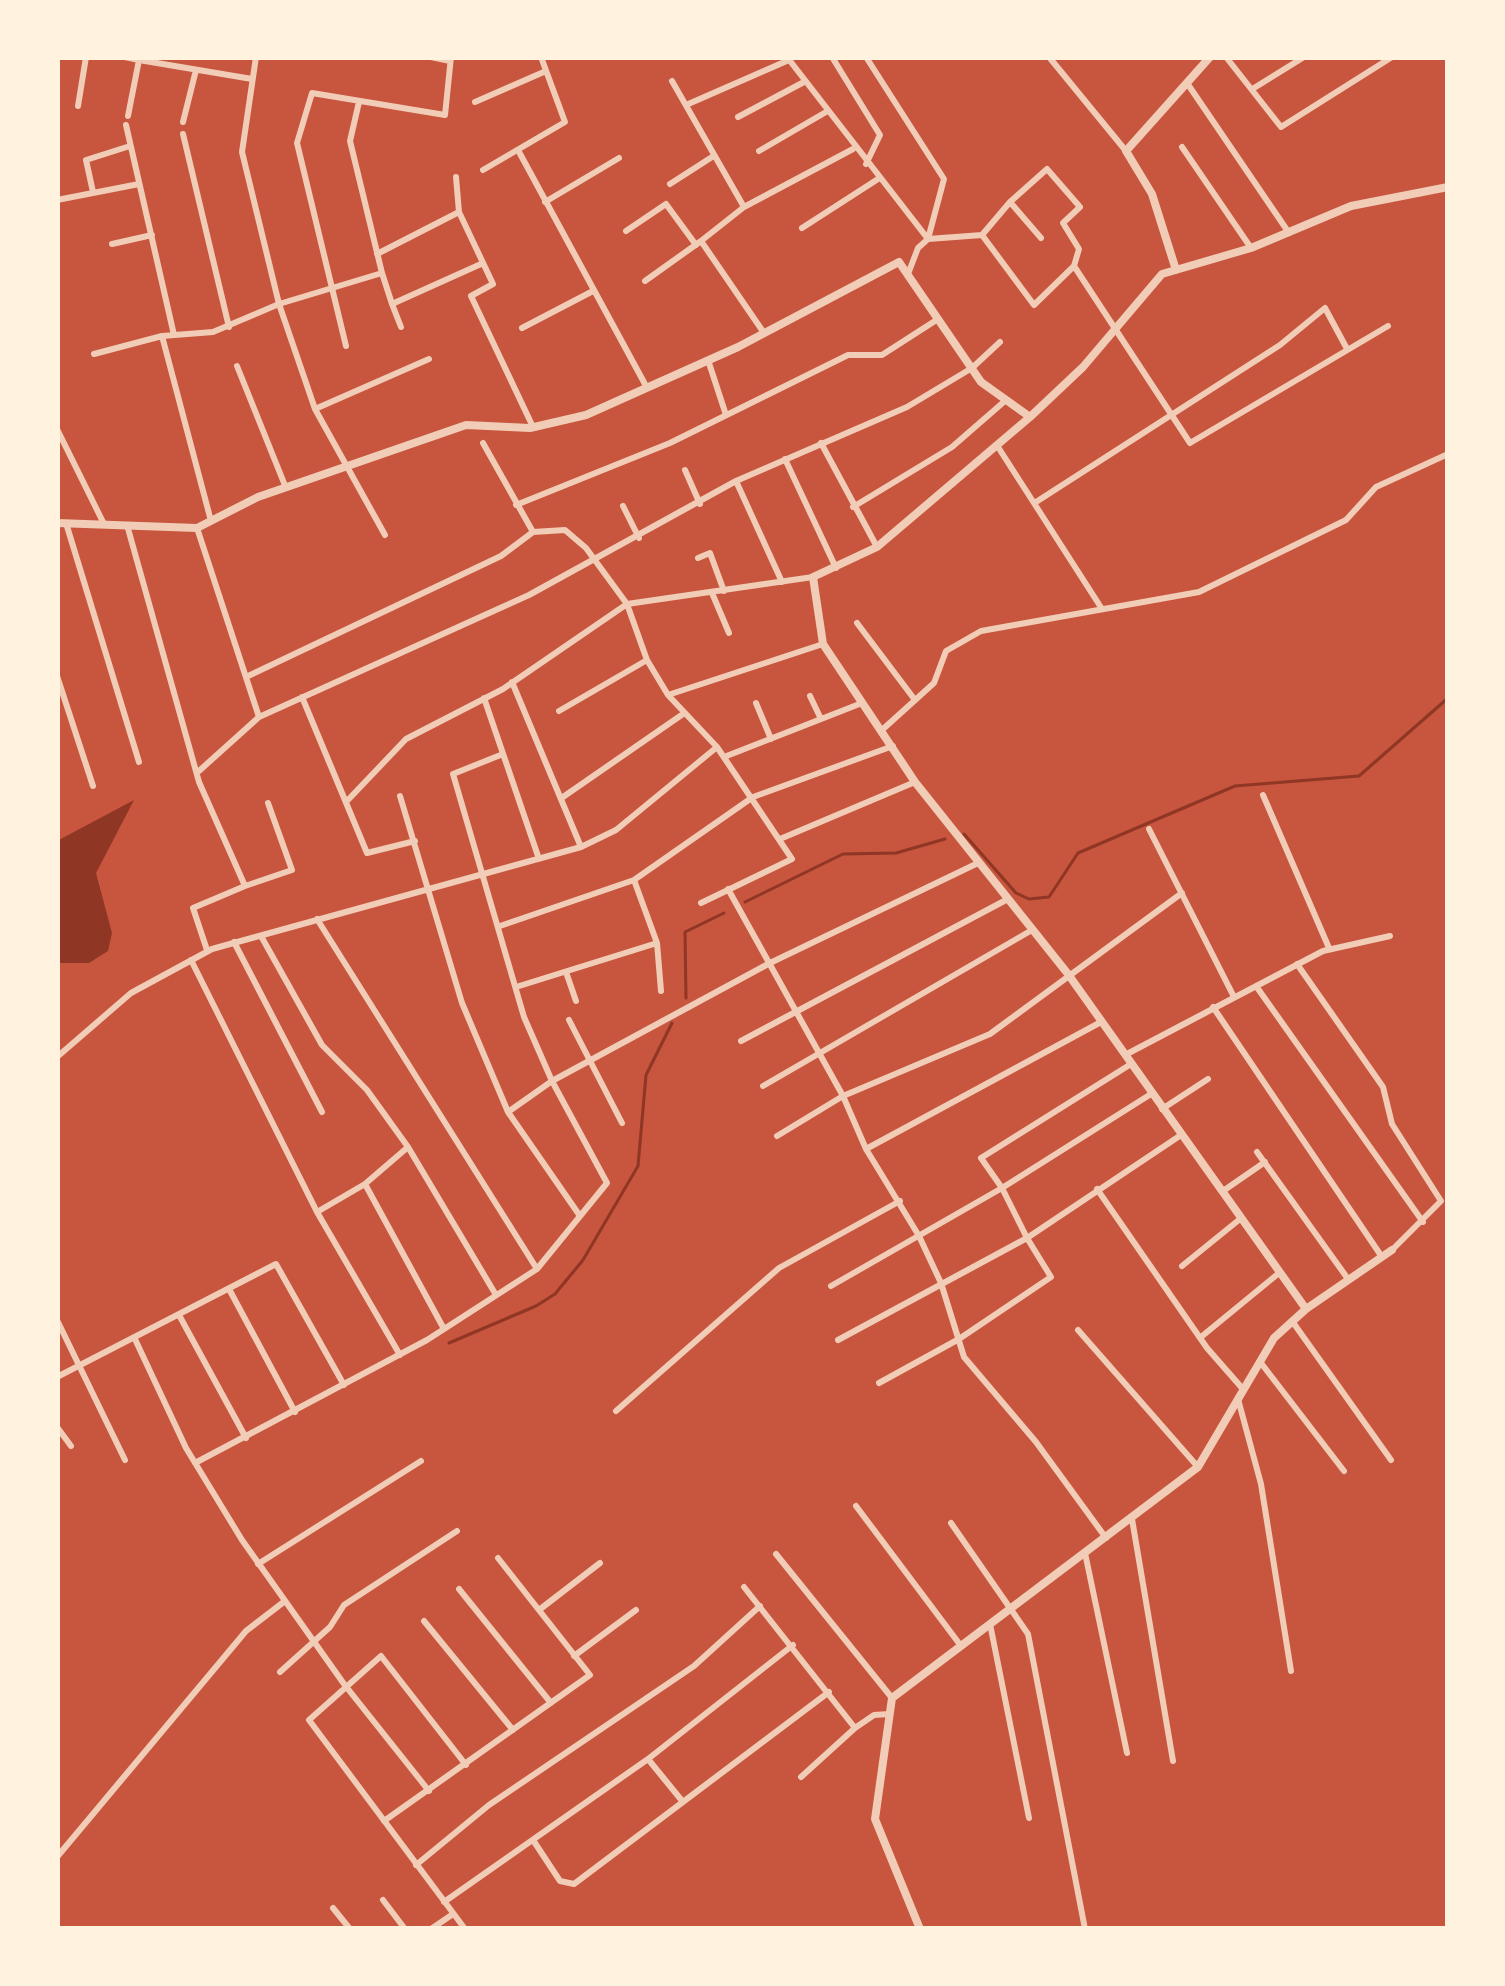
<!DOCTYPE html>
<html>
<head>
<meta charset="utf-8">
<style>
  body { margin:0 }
  #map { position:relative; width:1505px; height:1986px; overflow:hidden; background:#c8553d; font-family:Montserrat,sans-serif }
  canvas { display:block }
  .frame { position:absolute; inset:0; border:60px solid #fff3e0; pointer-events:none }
</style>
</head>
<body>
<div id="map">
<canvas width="1505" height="1986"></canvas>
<div class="frame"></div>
</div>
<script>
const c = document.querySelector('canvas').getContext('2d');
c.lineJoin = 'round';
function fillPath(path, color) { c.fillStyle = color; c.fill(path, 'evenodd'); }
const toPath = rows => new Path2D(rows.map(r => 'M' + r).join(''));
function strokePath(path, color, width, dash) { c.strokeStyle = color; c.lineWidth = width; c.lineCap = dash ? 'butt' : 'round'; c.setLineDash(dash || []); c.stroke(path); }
fillPath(toPath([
  [134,800,96,873,112,933,108,951,89,963,57,963,57,841]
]), '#8f3625');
strokePath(toPath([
  [964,834,1016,893,1029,899,1049,897,1078,853,1235,786,1359,776,1448,698],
  [745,902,843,854,896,853,945,839],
  [686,998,685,932,724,913],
  [449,1343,536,1306,555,1294,583,1260,638,1166,646,1075,672,1023]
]), '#8f3625', 3);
strokePath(toPath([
  [125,57,139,60,128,116],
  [256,57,242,152,279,304,315,409,385,535],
  [431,57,450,61],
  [787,57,928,239,982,235,1034,305,1074,266,1079,249,1063,223,1080,207,1047,169,1010,202,1041,238],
  [832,57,880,135,866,164],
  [866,57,944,179,928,239,918,248,908,274],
  [1049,57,1126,151],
  [1226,57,1281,127,1392,57],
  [139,60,252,79],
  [672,81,744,207],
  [1187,83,1289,233],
  [1254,88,1304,57],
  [359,102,350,141,382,273],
  [475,102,546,71],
  [686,105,789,60],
  [78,106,86,57],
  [738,117,804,82],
  [183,122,196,70],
  [126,125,174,335],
  [183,134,229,327],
  [1182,147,1251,248],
  [518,150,646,386],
  [759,151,826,112],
  [483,170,565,122,541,57],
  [456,177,459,212],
  [670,184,712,157],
  [93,192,86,160,130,146],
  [57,200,139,184],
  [545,202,619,158],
  [802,228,878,179],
  [626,231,666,204,696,245],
  [982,235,1010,202],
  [701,241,744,207,853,149],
  [112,244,152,235],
  [377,254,459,212,493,284,471,296,533,427],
  [1074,266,1190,443,1388,326],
  [645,281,701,241,764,333],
  [392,304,401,327],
  [522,328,593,291],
  [346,346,297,143,312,93,445,115,451,57],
  [94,354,162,336],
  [708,360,726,415],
  [237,366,286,488],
  [315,409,429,359],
  [57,429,104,524],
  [483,443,533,532,565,530,586,548,627,604,813,577],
  [821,443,877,547],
  [998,447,1102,609],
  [785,459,836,568],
  [685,470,700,504],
  [736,481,782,582],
  [1036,502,1280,345,1325,308,1346,347],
  [516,505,670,443,848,355,882,355,938,319],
  [623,506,639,538],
  [853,507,952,447,1006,400],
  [211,521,162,336,213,332,279,304,382,273,392,304,481,264],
  [66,523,139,762],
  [127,525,199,782,245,886,193,908,207,950],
  [197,528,259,717],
  [698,558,710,553,724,591],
  [712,593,729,633],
  [857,623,915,700],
  [57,676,93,786],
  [246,677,501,556,533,532],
  [512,682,581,847],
  [668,695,823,644],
  [810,696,821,719],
  [302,697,367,853,415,841],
  [484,698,539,859],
  [756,703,771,739],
  [559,711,647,660],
  [882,730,934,683,946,651,981,631,1199,592,1346,520,1376,487,1448,454],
  [503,754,453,774,524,1017,552,1081,508,1112],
  [724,757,862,703],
  [199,771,259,717,529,595,736,481,907,407,972,368,1000,342],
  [1263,795,1329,948],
  [400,796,462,1003,508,1112,580,1216],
  [563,797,683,714],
  [346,802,406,739,503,689,627,604,647,660,668,695,717,747,792,859,701,903],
  [1149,829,1233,995],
  [780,839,915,782],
  [245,886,292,870,268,803],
  [728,889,843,1096,866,1149,919,1236,941,1283,964,1357,1036,1442,1106,1538],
  [317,919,537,1269],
  [500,926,634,880,753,797,893,746],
  [261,936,322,1045,367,1090,408,1147,496,1295],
  [234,942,322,1112],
  [657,943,661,991],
  [191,960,317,1212,400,1355],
  [1297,964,1383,1087,1392,1124,1441,1201,1392,1250],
  [566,972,576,1001],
  [1256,986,1423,1222],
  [516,987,657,943,634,880],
  [1213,1007,1382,1257],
  [569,1020,622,1123],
  [741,1041,1006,900],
  [1125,1055,1323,951,1390,936],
  [57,1057,131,993,212,949,581,847,616,830,717,747],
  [763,1086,1032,930],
  [1151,1094,1002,1188,1027,1238,1181,1135],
  [1162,1109,1208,1079],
  [777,1136,843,1096,990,1034,1182,893],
  [866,1149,1101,1022],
  [1257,1152,1348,1279],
  [365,1184,408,1147],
  [1097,1189,1207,1348,1242,1388],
  [1223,1191,1265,1162],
  [317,1212,365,1184,444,1329],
  [1182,1266,1240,1219],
  [831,1286,1002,1188,981,1158,1131,1064],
  [229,1289,295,1412],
  [179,1315,246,1438],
  [57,1320,125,1460],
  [1292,1321,1391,1460],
  [1078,1330,1198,1467],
  [134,1337,186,1448,242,1540,344,1684,429,1791],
  [1201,1337,1279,1273],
  [838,1340,1027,1238,1051,1277,959,1339,879,1383],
  [1261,1363,1344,1471],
  [57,1377,276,1264,344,1385],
  [1238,1399,1261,1484,1291,1671],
  [616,1411,779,1268,900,1201],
  [57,1427,71,1446],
  [195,1463,427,1340,537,1269,607,1183,552,1081,770,963,976,864],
  [856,1506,961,1646],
  [1132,1519,1173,1761],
  [951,1523,1028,1634,1085,1929],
  [1085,1553,1127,1753],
  [776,1554,892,1698],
  [258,1564,421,1461],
  [744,1587,855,1728],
  [459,1589,551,1703],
  [539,1610,600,1563],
  [424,1621,513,1730],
  [990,1624,1029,1818],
  [574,1656,636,1610],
  [280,1672,330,1627,344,1605,457,1531],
  [648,1759,683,1802],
  [801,1777,855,1728,874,1715,889,1714],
  [384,1821,590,1675,498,1558],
  [533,1840,560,1881,574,1884,829,1692],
  [57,1857,246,1631,285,1601],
  [416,1865,489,1805,694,1666,760,1606],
  [383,1900,405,1929],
  [444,1902,648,1759,793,1645],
  [333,1908,350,1929],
  [431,1929,453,1914],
  [465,1929,309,1720,381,1656,466,1765]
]), '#f1ccb7', 6);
strokePath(toPath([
  [1176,270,1152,194,1126,151,1210,57],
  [1030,417,877,547,813,577,823,644,915,782,1068,974,1306,1309],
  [57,523,197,528,258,497,466,425,530,428,586,415,738,347,899,262,981,382,1030,417,1083,367,1162,274,1251,248,1351,206,1448,187],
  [920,1929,875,1819,892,1698,1198,1467,1274,1338,1306,1309,1392,1250]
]), '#f1ccb7', 8);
</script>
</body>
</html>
